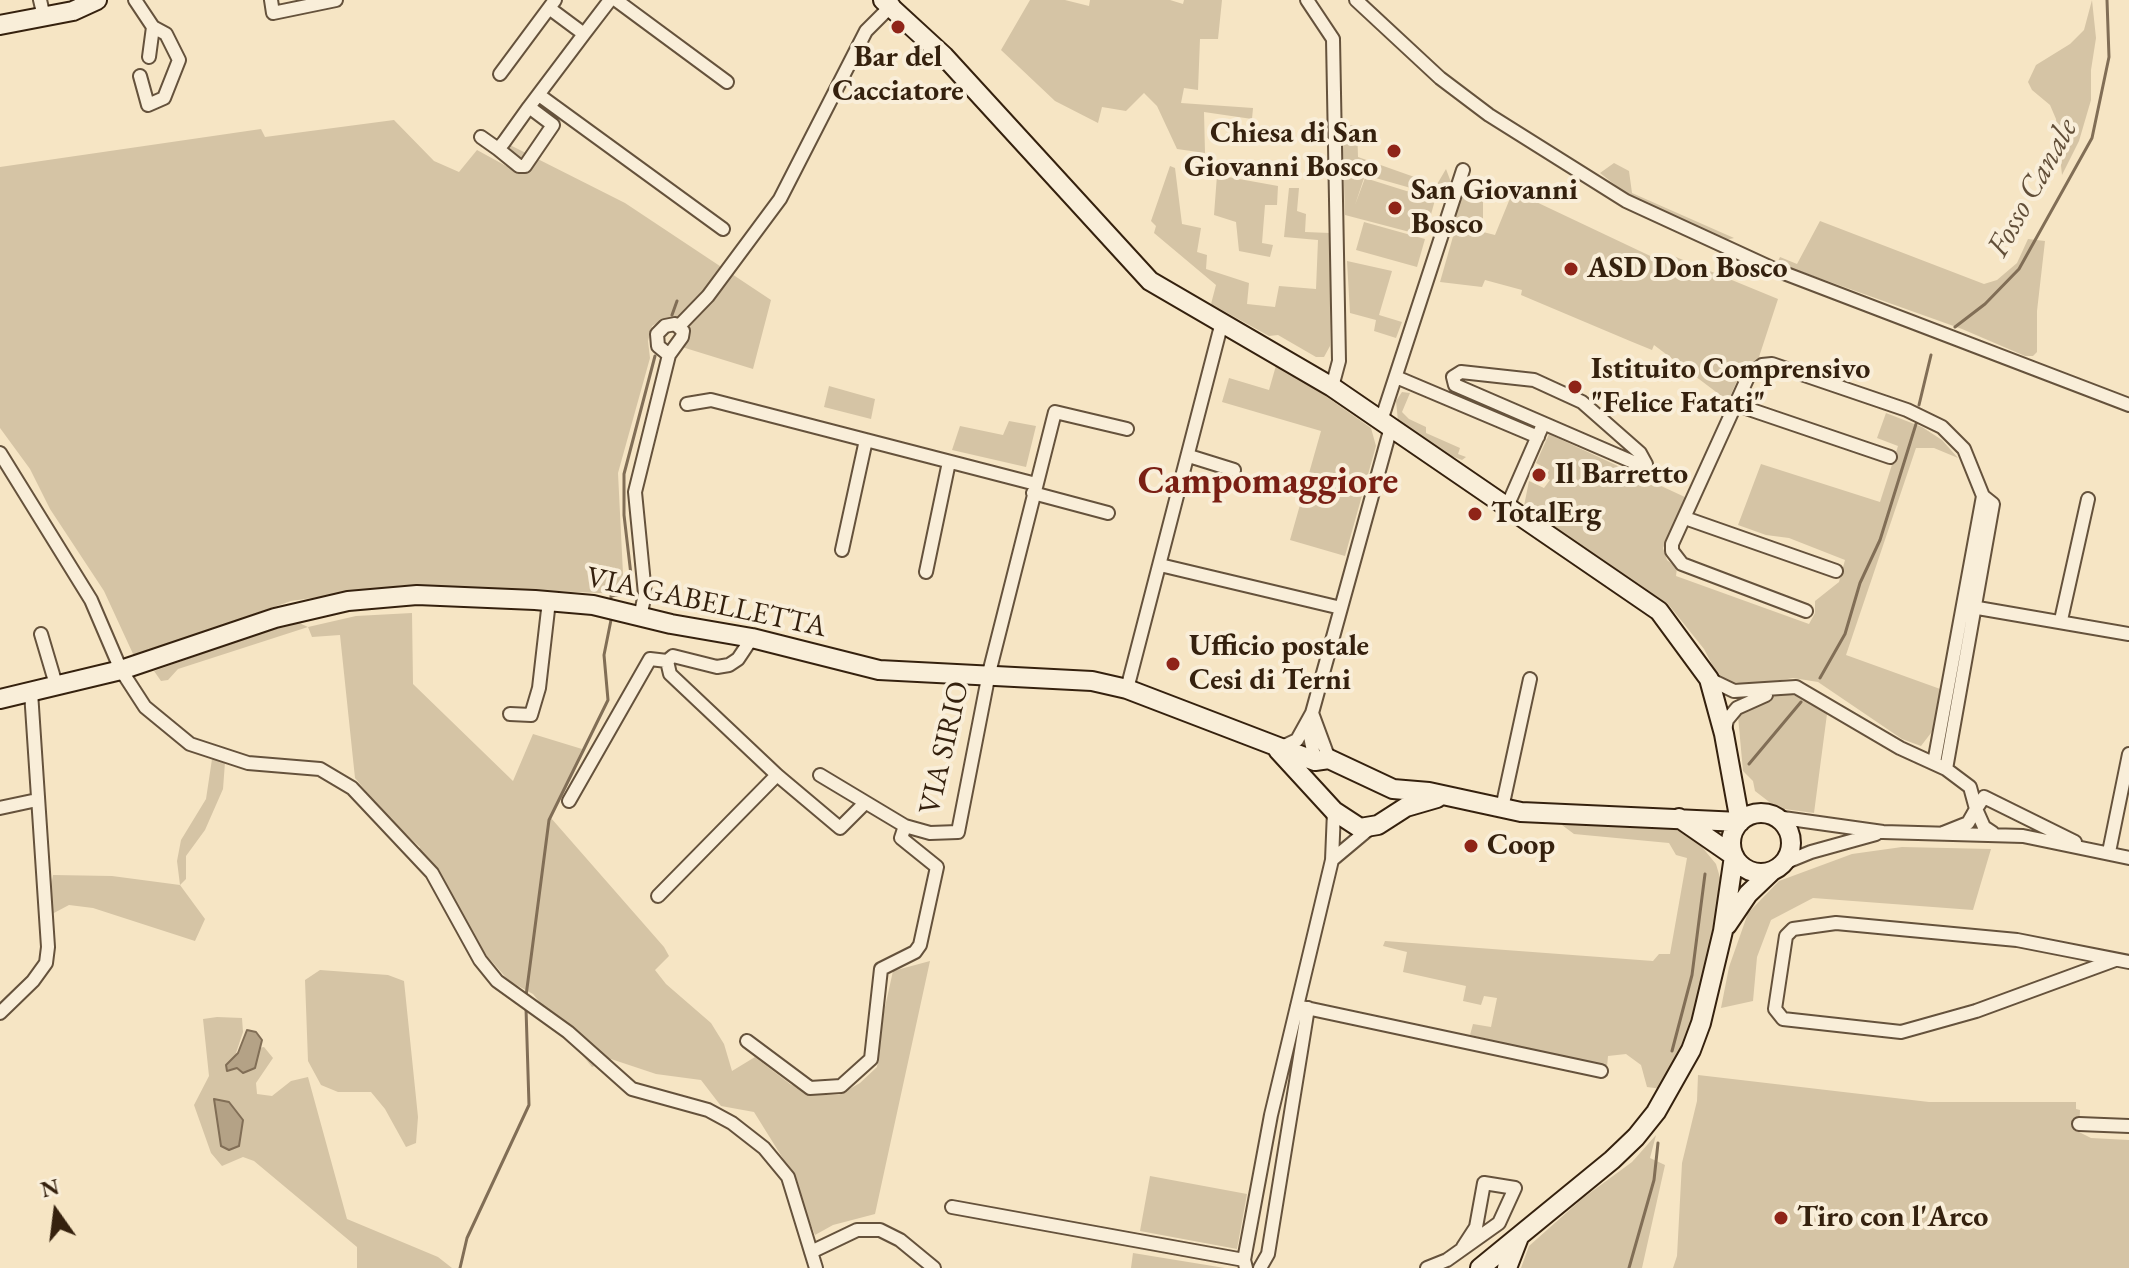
<!DOCTYPE html>
<html>
<head>
<meta charset="utf-8">
<style>
  body { margin:0 }
  #map { position:relative; width:2129px; height:1268px; overflow:hidden; background:#f6e5c4; font-family:"EB Garamond",serif }
  canvas { display:block }
  .north { position:absolute; left:16px; top:1172px; width:80px; height:80px; -webkit-text-stroke:6px #f9eed9; paint-order:stroke; rotate:346deg; font-size:22px; font-weight:700; line-height:32px; text-align:center; color:#35210e }
  .north::after { content:''; display:block; margin:auto; width:28px; height:36px; background:#35210e; clip-path:polygon(50% 0,100% 100%,50% 72%,0 100%) }
</style>
</head>
<body>
<div id="map">
<canvas width="2129" height="1268"></canvas>
<div class="north">N</div>
</div>
<script>
const c = document.querySelector('canvas').getContext('2d');
c.lineJoin = 'round';
function fillPath(path, color) { c.fillStyle = color; c.fill(path, 'evenodd'); }
const toPath = rows => new Path2D(rows.map(r => 'M' + r).join(''));
function strokePath(path, color, width, dash) { c.strokeStyle = color; c.lineWidth = width; c.lineCap = dash ? 'butt' : 'round'; c.setLineDash(dash || []); c.stroke(path); }
function drawText(font, color, halo, rows, align = 'center') {
  c.font = font + ' "EB Garamond",serif'; c.lineWidth = 8; c.setLineDash([]); c.textBaseline = 'middle'; c.strokeStyle = halo; c.fillStyle = color; for (const [text, x, y, turn = 0] of rows) {
    c.save(); c.translate(x, y); c.rotate((+turn || 0) * Math.PI / 180); c.textAlign = isNaN(turn) ? turn : align; if (halo) c.strokeText(text, 0, 0); c.fillText(text, 0, 0); c.restore();
  }
}
fillPath(toPath([
  [1030,0,1065,0,1089,6,1090,0,1170,0,1183,4,1184,0,1222,0,1218,39,1200,39,1198,90,1184,88,1181,103,1253,108,1252,119,1204,112,1205,153,1177,149,1157,106,1144,93,1126,111,1102,107,1098,123,1055,101,1001,50],
  [2092,0,2096,38,2091,70,2091,100,2079,141,2062,175,2056,119,2050,105,2032,90,2028,82,2036,65,2070,44,2084,30],
  [394,120,434,161,459,172,477,150,519,173,504,142,625,203,771,300,753,369,682,347,688,328,680,318,665,318,652,326,648,341,650,358,618,473,624,594,404,585,291,601,134,656,104,591,50,509,30,469,0,428,0,167,261,129,265,137],
  [1342,124,1357,126,1358,157,1420,179,1419,185,1428,189,1436,186,1446,169,1452,185,1446,198,1365,175,1355,205,1365,178,1435,200,1425,236,1345,215],
  [1614,163,1629,171,1632,193,1734,238,1726,240,1628,195,1600,173],
  [1170,166,1175,168,1182,224,1201,228,1197,252,1207,255,1206,269,1249,283,1247,304,1275,307,1279,286,1316,289,1318,240,1284,237,1289,188,1299,188,1297,211,1306,214,1305,232,1330,233,1330,346,1324,357,1316,357,1278,335,1269,336,1211,304,1216,285,1154,233,1156,226,1151,221],
  [1217,175,1278,186,1277,205,1265,205,1262,243,1273,245,1270,257,1239,251,1236,222,1214,215],
  [1461,191,1471,197,1478,195,1483,200,1483,232,1495,235,1513,191,1663,262,1671,255,1778,299,1759,357,1740,374,1728,401,1654,345,1652,350,1630,341,1521,295,1522,290,1485,280,1482,287,1440,282,1454,233,1465,229,1449,229],
  [1820,221,1984,284,1997,280,2017,263,2028,239,2045,241,2037,311,2037,352,2033,356,2025,356,1962,329,1777,263,1780,257,1797,264],
  [1364,222,1425,239,1417,267,1356,250],
  [1347,261,1392,271,1379,315,1402,322,1396,338,1374,331,1376,320,1350,313],
  [1277,362,1371,428,1376,446,1345,556,1290,540,1321,431,1222,402,1229,378,1269,390],
  [829,386,875,399,871,419,824,407],
  [1402,392,1410,393,1402,412,1409,419,1426,427,1426,433,1460,448,1458,454,1466,457,1462,460,1446,454,1398,421,1396,401],
  [1886,413,1922,427,1942,440,1958,458,1934,448,1916,448,1846,655,1943,690,1934,729,1921,746,1902,739,1818,682,1793,678,1752,685,1726,681,1717,674,1704,649,1668,604,1524,506,1529,481,1544,488,1550,480,1546,477,1549,470,1536,463,1549,434,1687,498,1663,548,1667,560,1677,568,1676,576,1809,624,1815,613,1815,601,1839,582,1845,560,1789,538,1766,535,1738,525,1761,464,1880,502,1898,446,1877,438],
  [1009,421,1036,426,1026,467,952,450,960,426,1003,435],
  [412,613,413,684,513,781,533,734,582,749,551,818,664,947,669,956,655,970,666,984,711,1023,724,1044,732,1071,755,1057,790,1084,812,1095,839,1095,860,1083,877,1067,881,1025,893,971,930,961,875,1214,833,1225,815,1235,787,1165,754,1112,721,1106,701,1080,656,1074,611,1059,592,1067,533,994,509,981,473,940,431,863,419,850,420,847,389,819,355,778,340,635,312,637,308,627,178,669,168,680,161,681,154,671,282,625,297,622,308,627,356,616],
  [1782,694,1800,696,1818,704,1820,710,1827,714,1814,813,1777,808,1755,791,1753,781,1743,771,1738,716,1761,700],
  [212,759,225,762,223,789,205,830,186,856,186,879,180,885,205,919,195,941,93,908,69,905,52,914,48,903,53,875,112,876,180,885,177,861,181,840,206,799],
  [1562,825,1659,826,1681,831,1702,847,1716,864,1721,881,1702,989,1693,1022,1662,1089,1647,1087,1641,1065,1626,1054,1608,1056,1607,1067,1470,1035,1473,1024,1491,1027,1497,998,1484,996,1481,1005,1463,1001,1466,986,1403,972,1407,952,1383,946,1385,941,1653,961,1659,954,1670,954,1687,858,1676,855,1669,843,1574,834],
  [1902,847,1991,849,1973,910,1813,898,1771,920,1757,957,1753,1001,1721,1008,1729,967,1748,913,1779,881,1852,854],
  [320,970,388,975,404,981,418,1117,416,1143,406,1147,385,1109,371,1092,338,1092,321,1085,308,1061,305,980],
  [217,1017,242,1018,243,1032,235,1056,246,1067,254,1049,264,1047,273,1058,256,1083,257,1094,272,1096,291,1081,308,1077,347,1219,438,1257,452,1268,357,1268,357,1247,254,1161,243,1157,222,1166,211,1153,194,1105,209,1076,203,1019],
  [1698,1075,1929,1102,2076,1102,2076,1109,2080,1110,2079,1132,2091,1138,2129,1140,2129,1268,1673,1268,1677,1256,1682,1163,1697,1101],
  [1656,1135,1650,1158,1665,1165,1642,1268,1521,1268,1529,1246,1583,1198,1632,1162],
  [1150,1176,1247,1194,1237,1249,1140,1231],
  [1133,1253,1225,1268,1131,1268]
]), '#d5c4a5');
const water = toPath([
  [247,1030,256,1032,262,1040,255,1068,243,1073,237,1068,227,1071,226,1065,238,1053,247,1030],
  [214,1099,229,1102,243,1120,239,1146,229,1150,221,1146,214,1099]
]);
fillPath(water, '#b4a286');
strokePath(water, '#816e56', 2);
strokePath(toPath([
  [672,315,677,301],
  [1955,327,1985,304,2019,269,2092,138,2109,57,2107,0],
  [1919,405,1931,355],
  [611,601,611,596,633,592,624,515,624,474,655,356],
  [1820,678,1845,634,1860,583,1880,540,1916,424],
  [1749,764,1801,702],
  [526,996,549,820,608,700,604,655,611,620],
  [1672,1051,1692,975,1705,874],
  [460,1268,467,1238,529,1105,526,1008],
  [1629,1268,1654,1180,1658,1143]
]), '#816e56', 3);
const street = toPath([
  [40,0,44,17],
  [135,0,153,27,166,34,179,60,164,98,148,105,140,76],
  [271,0,273,13,336,0],
  [616,0,727,82],
  [1307,0,1333,39,1339,361,1332,387],
  [1356,0,1440,78,1489,115,1626,201,1776,270,2129,405],
  [549,8,584,34],
  [149,57,153,27],
  [500,74,555,0],
  [539,95,723,229],
  [529,107,553,125,525,166,519,166,498,149,504,142,529,107,584,34,610,0],
  [481,137,498,149],
  [680,325,708,296,780,199,866,31,893,4],
  [1461,372,1534,380,1582,402,1640,453,1646,464,1633,462,1455,385,1453,377,1461,372],
  [1396,377,1538,437],
  [687,404,711,400,1036,484],
  [1737,405,1890,457],
  [1381,421,1463,170],
  [0,453,91,600,121,670,145,707,190,744,248,763,320,769,352,788,432,873,480,960,497,981,568,1032,632,1089,708,1110,732,1123,764,1148,788,1177,816,1268],
  [1189,456,1234,470],
  [1033,493,1108,513],
  [1506,509,1541,429],
  [1685,518,1836,571],
  [842,550,866,440],
  [1160,565,1341,608],
  [926,572,949,462],
  [1972,607,2129,634],
  [1806,611,1682,564,1672,551,1672,544,1748,377,1762,365,1772,364,1907,410,1942,427,1964,449,1983,496,1993,504,1946,769],
  [640,617,645,594,635,492,669,355,682,337,683,331,675,324,665,326,657,334,658,346,669,355],
  [2061,620,2088,499],
  [41,634,57,688],
  [752,638,738,659,729,665,717,667,673,656,667,661,670,674,777,775,840,828,864,804],
  [1709,679,1734,691,1796,687,1900,748,1946,769,1970,787,1976,809,1968,823,1943,833],
  [1127,689,1222,322],
  [1312,713,1329,759],
  [510,714,531,715,539,688,549,601],
  [1308,726,1315,761],
  [1725,730,1727,720,1737,708,1766,695],
  [1280,748,1297,740,1312,713,1391,427],
  [1934,763,1983,496],
  [820,775,905,826,930,833,958,832,989,673,1055,412,1127,429],
  [569,801,650,659,667,661],
  [0,808,37,800],
  [1502,808,1530,679],
  [1776,817,1883,832,2023,836,2129,858],
  [1993,833,1984,827,1976,809,1984,797,2075,842],
  [2109,852,2129,754],
  [1332,860,1369,829],
  [1784,863,1811,852,1876,834],
  [658,896,777,775],
  [2115,960,1976,1011,1901,1032,1783,1019,1775,1009,1786,936,1793,929,1836,923,2017,940,2129,962],
  [1297,1006,1601,1071],
  [0,1013,33,981,46,963,48,947,31,692],
  [747,1041,810,1088,841,1086,871,1059,881,969,915,952,920,945,937,867,901,838,905,826],
  [2079,1124,2129,1126],
  [952,1207,1244,1260],
  [811,1252,857,1230,880,1230,900,1240,934,1268],
  [1246,1268,1244,1260,1271,1115,1332,860,1334,811],
  [1260,1268,1268,1254,1308,1008],
  [1427,1268,1447,1260,1499,1223,1515,1188,1484,1183,1476,1227,1463,1247]
]);
const secondary = toPath([
  [883,0,944,56,1150,281,1332,387,1659,611,1709,679,1724,734,1740,822],
  [0,25,73,11,97,0],
  [0,699,121,670,275,618,348,601,417,595,535,600,593,605,671,624,752,638,879,670,1092,681,1127,689,1315,761,1329,759,1393,789,1429,792,1521,812,1740,822],
  [1278,750,1334,811,1360,828,1378,825,1406,807,1437,798],
  '1731 843a30 30 0 1 1 60 0a30 30 0 1 1-60 0Z',
  [1727,925,1748,894,1771,872],
  [1480,1268,1612,1160,1636,1137,1656,1112,1691,1050,1701,1023,1723,931,1734,856,1679,818],
  [1507,1268,1519,1237]
]);
strokePath(street, '#65523c', 16);
strokePath(secondary, '#35210e', 22);
strokePath(street, '#f9eed9', 12);
strokePath(secondary, '#f9eed9', 18);
for (const [x, y, r, color] of [
  [898,27,8,"#8f2418"],
  [1394,151,8,"#8f2418"],
  [1395,208,8,"#8f2418"],
  [1571,269,8,"#8f2418"],
  [1575,387,8,"#8f2418"],
  [1539,475,8,"#8f2418"],
  [1475,514,8,"#8f2418"],
  [1173,664,8,"#8f2418"],
  [1471,846,8,"#8f2418"],
  [1781,1218,8,"#8f2418"]
]) { const dot = new Path2D(); dot.arc(x, y, r, 0, 2 * Math.PI); c.fillStyle = color; c.fill(dot); strokePath(dot, '#f9eed9', 3); }
drawText('bold 30px', '#35210e', '#f9eed9', [
  ["Bar del",898,58,"center"],
  ["Cacciatore",898,92,"center"],
  ["Chiesa di San",1378,134,"right"],
  ["Giovanni Bosco",1378,168,"right"],
  ["San Giovanni",1411,191],
  ["Bosco",1411,225],
  ["ASD Don Bosco",1587,269],
  ["Istituito Comprensivo",1591,370],
  ["\"Felice Fatati\"",1591,404],
  ["Il Barretto",1555,475],
  ["TotalErg",1491,514],
  ["Ufficio postale",1189,647],
  ["Cesi di Terni",1189,681],
  ["Coop",1487,846],
  ["Tiro con l'Arco",1797,1218]
], 'left');
drawText('30px', '#35210e', '#f9eed9', [
  ["VIA GABELLETTA",706,603,12],
  ["VIA SIRIO",945,748,-77]
]);
drawText('italic 32px', '#614e38', '#f9eed9', [
  ["Fosso Canale",2033,188,-61]
]);
drawText('bold 38px', '#7a1f14', '#f9eed9', [
  ["Campomaggiore",1268,483]
]);
</script>
</body>
</html>
